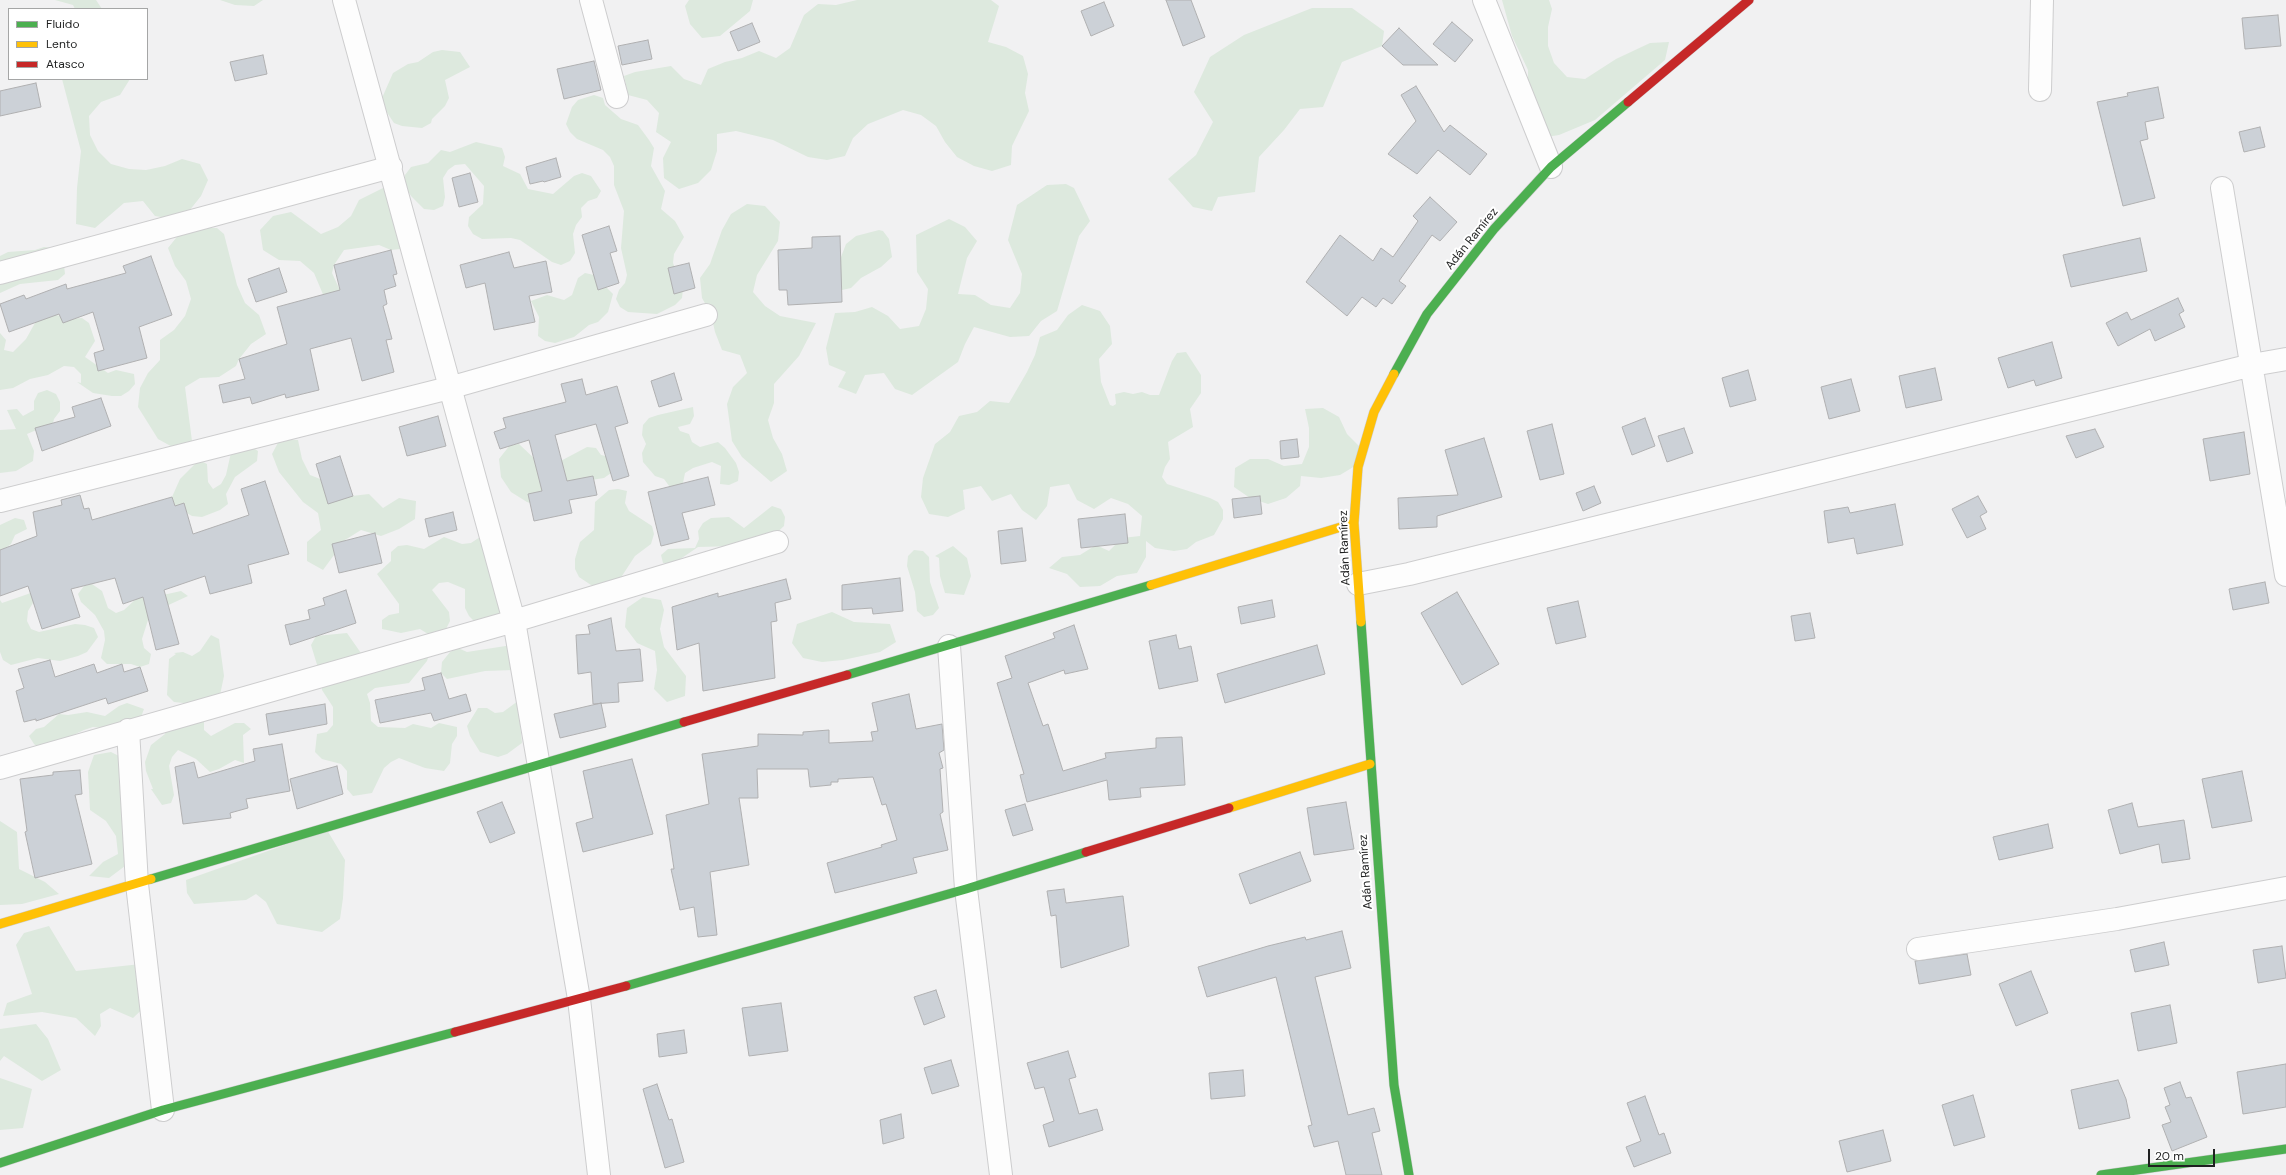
<!DOCTYPE html>
<html>
<head>
<meta charset="utf-8">
<style>
  body { margin:0 }
  #map { position:relative; width:2286px; height:1175px; overflow:hidden; background:#f1f1f2; font-family:"DM Sans",sans-serif }
  canvas { display:block }
  .legend { position:absolute; left:8px; top:8px; width:140px; height:72px; box-sizing:border-box; background:#fff; border:1px solid #a5a6a6; margin:0; padding:5px 7px; list-style:none; font-size:12px; color:#1f2020 }
  .legend li { display:flex; align-items:center; gap:8px; height:20px }
  .legend b { width:20px; border:1px solid #a5a6a6 }
  .scale { position:absolute; left:2148px; top:1149px; width:67px; height:18px; box-sizing:border-box; border:2px solid #1f2020; border-top:0; padding-left:5px; font-size:12px; line-height:14px; white-space:nowrap; color:#1f2020; -webkit-text-stroke:3px #fff; paint-order:stroke }
</style>
</head>
<body>
<div id="map">
<canvas width="2286" height="1175"></canvas>
<ul class="legend">
<li><b style="height:5px;background:#4caf50"></b>Fluido</li>
<li><b style="height:5px;background:#ffc107"></b>Lento</li>
<li><b style="height:5px;background:#c62828"></b>Atasco</li>
</ul>
<div class="scale">20 m</div>
</div>
<script>
const c = document.querySelector('canvas').getContext('2d');
c.lineJoin = 'round';
function fillPath(path, color) { c.fillStyle = color; c.fill(path, 'evenodd'); }
const toPath = rows => new Path2D(rows.map(r => 'M' + r).join(''));
function strokePath(path, color, width, dash) { c.strokeStyle = color; c.lineWidth = width; c.lineCap = dash ? 'butt' : 'round'; c.setLineDash(dash || []); c.stroke(path); }
function drawText(font, color, halo, rows, align = 'center') {
  c.font = font + ' "DM Sans",sans-serif'; c.lineWidth = 4; c.setLineDash([]); c.textBaseline = 'middle'; c.strokeStyle = halo; c.fillStyle = color; for (const [text, x, y, turn = 0] of rows) {
    c.save(); c.translate(x, y); c.rotate((+turn || 0) * Math.PI / 180); c.textAlign = isNaN(turn) ? turn : align; if (halo) c.strokeText(text, 0, 0); c.fillText(text, 0, 0); c.restore();
  }
}
fillPath(toPath([
  [55,0,96,0,102,9,75,9,73,5],
  [220,0,263,0,254,6,235,5],
  [689,0,753,0,750,11,720,36,702,38,690,24,685,6],
  [857,0,991,0,999,6,988,42,1006,47,1023,56,1028,74,1025,93,1029,111,1012,146,1011,165,992,171,974,166,957,157,945,142,936,126,921,115,903,110,868,124,853,138,845,156,827,160,808,157,773,140,736,131,717,134,717,151,711,170,698,183,679,189,664,178,663,158,671,142,656,132,659,113,647,100,628,95,624,76,635,72,671,66,684,79,701,85,708,69,725,62,742,58,759,51,776,58,790,48,804,15,818,4,836,5],
  [1502,0,1549,0,1552,9,1548,27,1548,46,1554,63,1567,77,1585,79,1616,59,1650,43,1669,42,1665,60,1595,120,1559,135,1540,138,1528,89,1528,70,1512,36],
  [1312,8,1352,8,1384,31,1382,46,1342,62,1323,107,1300,109,1284,130,1259,157,1255,192,1218,197,1212,211,1193,207,1168,179,1196,155,1213,122,1194,92,1210,57,1244,35],
  [442,50,460,52,470,67,445,80,449,98,445,106,432,119,431,123,422,128,402,126,394,123,384,108,382,98,393,73,408,64,418,62,433,52],
  [62,79,130,79,120,95,101,102,89,116,90,135,98,151,111,164,129,169,146,170,165,166,182,159,200,164,208,180,201,196,189,211,173,219,155,216,143,201,124,203,95,228,76,224,77,188,81,151],
  [594,95,603,98,605,105,621,119,638,125,649,140,654,148,651,166,665,191,661,209,675,221,684,237,674,254,673,263,683,289,682,298,675,305,657,314,628,312,620,307,616,299,619,290,625,283,627,275,621,248,624,211,614,185,614,166,610,157,603,150,577,139,570,132,566,124,572,107,578,100],
  [476,142,502,148,505,157,503,166,520,174,528,189,553,194,574,176,582,173,591,176,601,191,597,198,588,201,581,208,582,217,576,225,573,234,575,253,570,261,561,265,552,262,520,240,511,238,482,239,473,234,468,226,469,217,483,204,484,186,465,164,455,165,448,170,443,178,445,197,443,206,434,210,424,209,411,196,406,188,405,179,405,175,411,167,428,163,441,150,450,152],
  [391,184,405,197,414,212,418,231,409,248,391,250,379,245,344,250,334,265,332,273,344,299,330,311,314,273,300,261,279,260,263,250,260,230,273,216,291,212,321,234,338,227,351,216,359,200],
  [1066,184,1074,188,1090,221,1079,236,1057,311,1041,321,1029,336,1010,337,974,327,965,344,958,362,912,395,895,389,884,373,865,375,856,394,838,387,846,372,829,365,826,348,835,313,855,312,872,307,888,316,900,329,919,326,926,309,928,289,917,272,916,235,949,219,965,227,977,241,967,258,958,294,975,295,991,305,1010,308,1020,293,1022,274,1008,240,1017,205,1047,185],
  [747,204,765,206,780,222,778,241,757,275,753,292,765,306,780,316,816,323,799,356,774,384,774,403,768,420,773,438,782,454,787,471,771,482,742,457,732,441,727,404,733,387,747,373,740,355,722,350,715,332,711,314,702,298,700,278,710,264,722,230,731,214],
  [198,228,217,228,224,234,237,285,245,303,259,315,266,334,251,344,239,359,236,366,219,377,200,378,185,387,192,441,176,449,158,439,138,407,140,388,148,373,160,360,160,340,174,330,185,316,191,299,186,281,175,266,168,248,180,233],
  [879,230,883,231,889,239,892,257,881,267,861,278,851,288,842,290,837,260,841,257,846,244,856,236],
  [44,247,54,248,64,265,65,274,58,280,20,284,0,293,0,256,8,252,35,250],
  [585,273,594,275,613,294,608,312,598,322,589,325,574,337,555,343,545,341,538,336,539,317,531,301,547,295,564,300,572,295,578,278],
  [1082,305,1100,311,1110,326,1112,344,1099,359,1101,382,1110,405,1113,406,1116,404,1115,394,1124,392,1133,394,1142,392,1150,395,1159,395,1172,361,1177,353,1186,352,1201,375,1201,393,1190,409,1193,427,1168,442,1170,459,1165,467,1162,477,1167,484,1210,498,1218,502,1223,510,1223,519,1214,535,1196,542,1187,549,1174,551,1155,548,1146,541,1146,557,1137,573,1117,576,1100,586,1080,587,1067,574,1049,568,1062,557,1080,555,1096,545,1109,551,1122,538,1140,536,1142,516,1128,504,1111,498,1094,509,1077,500,1069,484,1050,487,1047,506,1036,520,1022,510,1011,494,992,501,981,486,963,490,965,509,948,517,929,514,921,497,923,478,935,444,950,432,959,416,977,412,990,401,1009,403,1027,372,1035,355,1040,337,1057,330,1068,315],
  [51,313,68,319,82,318,89,323,95,341,85,357,108,373,116,370,134,374,135,384,129,391,121,396,112,396,93,393,77,382,81,383,81,374,74,367,64,366,48,375,30,379,13,388,0,390,0,333,6,340,4,350,13,352,26,339,35,323,43,315],
  [47,390,56,394,60,402,60,411,54,419,53,423,27,434,34,451,33,461,16,471,0,473,0,430,16,429,7,410,17,409,23,416,34,410,34,401,38,393],
  [693,407,694,416,690,424,678,427,680,431,689,434,692,442,700,447,718,442,725,448,736,463,739,472,738,481,729,485,720,484,721,466,712,462,693,468,685,473,682,488,675,494,664,479,655,476,643,462,642,453,646,444,642,435,643,425,649,418,658,415],
  [1323,408,1339,417,1347,434,1360,447,1355,466,1340,475,1321,478,1301,476,1300,486,1286,498,1268,504,1250,498,1234,487,1235,468,1250,459,1268,459,1284,466,1302,464,1309,447,1309,428,1305,409],
  [280,439,298,440,302,459,310,475,328,482,335,498,369,494,383,508,399,498,416,501,415,519,399,529,381,536,361,530,345,540,323,570,307,561,307,542,321,530,318,513,303,502,279,472,272,454],
  [519,444,538,462,555,464,587,447,596,448,601,455,610,457,621,466,604,478,585,481,536,505,527,502,511,492,501,477,499,459,510,445],
  [250,446,258,451,257,461,235,477,226,494,228,504,220,510,202,517,192,516,175,506,172,497,180,479,199,460,207,464,208,482,213,489,221,484,226,475,232,448],
  [618,489,627,491,625,503,629,511,652,526,654,534,651,544,635,556,620,579,594,587,579,577,575,569,575,559,580,542,594,530,595,502,609,490],
  [772,506,781,509,785,517,784,526,770,539,736,546,698,547,673,564,663,563,661,555,668,549,695,548,699,539,698,531,703,523,711,518,729,517,744,528],
  [15,518,24,520,27,529,15,535,11,544,0,552,0,525],
  [486,533,502,613,476,623,469,616,465,608,465,589,448,582,439,583,432,590,449,612,450,621,446,629,428,634,420,629,401,633,382,629,382,620,389,615,399,613,399,604,377,574,391,561,391,552,398,546,407,545,424,549,444,537,462,544,471,543],
  [953,546,967,558,971,576,964,595,945,593,940,576,939,558,935,556],
  [914,550,923,551,929,557,930,582,939,608,933,615,924,617,917,611,915,592,907,566,908,556],
  [92,584,102,591,108,608,116,613,124,610,137,598,146,595,163,595,181,591,188,596,162,608,148,620,142,639,144,648,151,654,149,664,140,667,131,664,107,664,101,658,105,640,104,631,95,615,81,602,78,594,84,586],
  [44,585,28,611,27,621,31,629,39,632,75,624,85,625,94,628,98,637,87,652,78,656,60,661,38,658,11,665,3,660,0,652,0,600,2,603,28,594],
  [643,597,661,600,664,610,660,629,664,647,686,676,685,696,667,702,654,689,657,670,655,651,637,643,625,627,627,608],
  [832,612,854,622,890,624,896,642,880,652,843,660,822,662,803,658,792,643,797,624],
  [347,633,363,656,430,652,427,661,409,683,375,688,367,694,370,703,371,721,378,727,405,728,413,724,431,728,439,723,457,727,457,736,452,744,450,763,444,771,425,768,399,758,391,762,384,768,372,793,353,796,347,789,347,771,341,764,322,759,315,752,317,734,327,732,333,725,333,707,322,690,322,681,311,645,316,636],
  [211,635,219,639,224,676,220,695,193,704,174,702,167,695,169,659,176,654,174,653,183,652,192,656,200,651],
  [512,645,513,670,485,671,447,679,441,673,442,662,450,652,458,648,467,652],
  [518,701,522,743,507,754,498,757,480,752,470,736,467,726,478,708,487,708,495,713,503,712],
  [127,703,144,709,141,717,103,728,93,727,84,730,41,750,34,744,29,736,36,729,44,727,59,714,68,715,87,712,105,716,119,706],
  [204,721,204,730,211,736,235,723,244,723,251,729,243,735,244,763,235,760,219,769,210,772,196,759,178,750,172,757,169,766,174,795,171,803,162,805,151,789,153,789,146,771,145,762,151,745,165,734,167,725],
  [111,752,121,757,130,847,125,866,109,878,89,876,103,862,118,854,116,836,106,821,90,810,88,772,94,755],
  [0,821,17,832,19,869,45,882,59,894,22,904,0,905],
  [327,830,345,860,343,898,340,919,322,932,277,924,266,902,256,894,246,900,194,904,187,893,186,880],
  [49,926,76,971,141,964,153,999,133,1018,110,1008,100,1014,101,1026,95,1036,76,1018,42,1012,3,1016,7,1003,32,994,16,945,24,933],
  [36,1024,48,1039,61,1070,42,1081,4,1056,0,1061,0,1029],
  [0,1078,32,1089,23,1128,0,1130]
]), '#dde9de');
const building = toPath([
  [1166,0,1191,0,1205,37,1183,46,1166,0],
  [1104,2,1114,26,1091,36,1081,11,1104,2],
  [2278,15,2281,46,2245,49,2242,18,2278,15],
  [1452,22,1473,40,1455,62,1433,44,1452,22],
  [752,23,760,42,738,51,730,32,752,23],
  [1399,28,1438,65,1403,65,1382,46,1399,28],
  [648,40,652,59,622,65,618,46,648,40],
  [263,55,267,74,235,81,230,62,263,55],
  [594,61,601,90,564,99,557,69,594,61],
  [36,83,41,107,0,116,0,91,36,83],
  [1416,86,1444,132,1450,125,1487,154,1470,175,1438,150,1417,174,1388,154,1416,121,1401,95,1416,86],
  [2158,87,2164,118,2145,122,2148,139,2140,141,2155,198,2123,206,2097,102,2128,96,2127,93,2158,87],
  [2260,127,2265,147,2244,152,2239,132,2260,127],
  [556,158,561,177,544,182,543,181,530,184,526,167,556,158],
  [470,173,478,202,459,207,452,178,470,173],
  [1430,197,1457,222,1440,241,1432,235,1399,281,1406,286,1392,304,1383,298,1376,307,1362,297,1347,316,1306,282,1340,235,1373,261,1381,248,1393,257,1418,221,1413,216,1430,197],
  [609,226,617,251,610,253,619,283,598,290,582,235,609,226],
  [840,236,842,302,788,305,787,290,779,290,778,250,812,248,812,237,840,236],
  [2140,238,2147,271,2071,287,2063,255,2140,238],
  [391,250,397,274,393,275,396,286,384,290,387,304,383,306,392,339,386,340,394,372,362,381,351,338,310,349,319,390,286,398,285,394,252,404,250,397,223,403,219,385,245,379,239,359,287,344,277,307,340,290,334,265,391,250],
  [509,252,514,268,546,261,552,292,529,296,535,322,494,330,485,283,466,288,460,265,509,252],
  [151,256,172,315,139,327,147,358,98,371,94,353,104,350,93,312,63,323,59,314,9,332,0,304,24,295,26,299,66,284,67,289,126,273,123,266,151,256],
  [689,263,695,288,674,294,668,268,689,263],
  [279,268,287,292,256,302,248,279,279,268],
  [2178,298,2184,311,2179,314,2185,327,2155,341,2150,329,2118,346,2106,323,2127,312,2131,320,2178,298],
  [2052,342,2062,378,2036,386,2034,380,2008,388,1998,358,2052,342],
  [1935,368,1942,400,1906,408,1899,376,1935,368],
  [1748,370,1756,400,1730,407,1722,378,1748,370],
  [674,373,682,400,659,407,651,381,674,373],
  [582,379,586,395,617,386,628,423,615,427,629,476,613,481,596,424,555,435,567,481,593,476,597,495,569,500,572,513,534,521,528,494,542,491,529,440,500,449,494,432,506,428,503,418,566,402,561,384,582,379],
  [1851,379,1860,411,1829,419,1821,387,1851,379],
  [101,398,111,426,42,451,35,428,75,417,72,407,101,398],
  [438,416,446,446,407,456,399,427,438,416],
  [1645,418,1655,446,1632,455,1622,427,1645,418],
  [1552,424,1564,474,1540,480,1527,431,1552,424],
  [1684,428,1693,453,1667,462,1658,436,1684,428],
  [2095,429,2104,447,2076,458,2066,436,2095,429],
  [2244,432,2250,474,2210,481,2203,439,2244,432],
  [1484,438,1502,497,1437,516,1437,527,1399,529,1398,498,1458,495,1445,450,1484,438],
  [1297,439,1299,457,1281,459,1280,441,1297,439],
  [340,456,353,496,328,504,316,464,340,456],
  [708,477,715,505,682,513,689,539,661,546,648,492,708,477],
  [265,481,289,554,248,565,252,583,210,594,205,576,164,590,179,644,156,650,143,597,123,604,115,578,71,589,80,617,42,629,28,586,0,596,0,550,37,536,33,512,62,505,61,500,80,495,84,509,89,508,92,520,172,497,175,506,184,503,193,534,249,515,241,489,265,481],
  [1594,486,1601,503,1583,511,1576,493,1594,486],
  [1260,496,1262,514,1234,518,1232,499,1260,496],
  [1978,496,1987,512,1980,516,1986,529,1967,538,1952,509,1978,496],
  [1895,504,1903,545,1857,554,1854,538,1828,543,1824,511,1848,507,1850,513,1895,504],
  [453,512,457,530,429,537,425,519,453,512],
  [1125,514,1128,543,1081,548,1078,519,1125,514],
  [1022,528,1026,561,1001,564,998,531,1022,528],
  [375,533,382,563,339,573,332,544,375,533],
  [900,578,903,611,873,614,872,608,842,610,842,585,900,578],
  [786,579,791,599,775,603,777,621,771,622,775,678,703,691,699,643,677,650,672,607,718,593,718,597,786,579],
  [2265,582,2269,603,2233,610,2229,589,2265,582],
  [346,590,356,623,290,645,285,625,310,619,308,610,325,605,323,598,346,590],
  [1457,592,1499,664,1462,685,1421,613,1457,592],
  [1272,600,1275,617,1241,624,1238,607,1272,600],
  [1578,601,1586,637,1556,644,1547,608,1578,601],
  [1810,613,1815,638,1795,641,1791,616,1810,613],
  [611,618,616,651,640,649,643,681,618,683,619,702,593,704,591,672,578,674,576,635,590,634,588,625,611,618],
  [1074,625,1088,669,1065,674,1064,670,1028,683,1043,726,1048,724,1063,771,1106,758,1105,753,1156,748,1156,738,1182,737,1185,785,1140,788,1141,797,1109,800,1107,780,1027,802,1020,775,1024,774,997,683,1012,678,1005,656,1055,638,1053,633,1074,625],
  [1176,635,1179,649,1191,646,1198,681,1159,689,1149,641,1176,635],
  [1317,645,1325,674,1225,703,1217,674,1317,645],
  [50,660,55,677,94,664,97,673,122,664,124,672,140,667,148,691,108,704,106,698,36,721,36,719,24,722,16,691,24,688,18,669,50,660],
  [441,673,449,699,466,694,471,711,434,721,431,713,380,723,375,700,425,690,422,678,441,673],
  [909,694,916,729,942,724,944,750,939,753,943,768,940,769,943,812,940,814,948,850,913,858,917,873,835,893,827,863,882,847,881,845,897,840,886,804,882,805,873,777,838,779,838,782,831,782,831,785,810,787,808,769,757,769,758,798,739,798,749,865,710,872,717,935,698,937,694,907,680,910,671,869,674,869,666,815,709,804,702,754,758,746,758,734,803,735,803,732,829,730,829,743,873,741,871,732,878,731,872,703,909,694],
  [601,703,606,727,560,738,554,714,601,703],
  [325,704,327,724,269,735,266,714,325,704],
  [282,744,290,791,246,799,248,808,230,813,231,818,183,824,175,767,194,762,198,778,255,761,253,749,282,744],
  [632,759,653,834,583,852,576,823,593,818,583,771,632,759],
  [337,766,343,794,297,809,290,779,337,766],
  [80,770,82,794,75,795,92,864,35,878,25,832,27,831,20,779,53,775,53,772,80,770],
  [2242,771,2252,821,2212,828,2202,779,2242,771],
  [502,802,515,833,490,843,477,812,502,802],
  [1346,802,1354,849,1314,855,1307,808,1346,802],
  [2132,803,2138,827,2184,820,2190,859,2162,863,2159,844,2120,854,2108,810,2132,803],
  [1025,804,1033,830,1013,836,1005,810,1025,804],
  [2048,824,2053,848,1999,860,1993,837,2048,824],
  [1300,852,1311,881,1250,904,1239,874,1300,852],
  [1064,889,1066,903,1123,896,1129,946,1061,968,1056,915,1051,916,1047,891,1064,889],
  [1342,931,1351,968,1315,977,1348,1115,1374,1108,1380,1131,1372,1133,1382,1175,1346,1175,1338,1141,1314,1147,1308,1126,1312,1125,1276,977,1207,997,1198,967,1268,946,1305,937,1306,940,1342,931],
  [2164,942,2169,965,2135,972,2130,950,2164,942],
  [2282,946,2286,978,2258,983,2253,950,2282,946],
  [1967,954,1971,975,1919,984,1915,961,1967,954],
  [2031,971,2048,1013,2016,1026,1999,984,2031,971],
  [936,990,945,1017,924,1025,914,997,936,990],
  [781,1003,788,1051,749,1056,742,1008,781,1003],
  [2170,1005,2177,1043,2138,1051,2131,1013,2170,1005],
  [684,1030,687,1053,659,1057,657,1034,684,1030],
  [1068,1051,1076,1077,1069,1079,1079,1114,1097,1109,1103,1130,1049,1147,1043,1125,1054,1121,1044,1087,1035,1089,1027,1063,1068,1051],
  [951,1060,959,1086,932,1094,924,1068,951,1060],
  [2286,1064,2286,1107,2243,1114,2237,1072,2286,1064],
  [1243,1070,1245,1096,1211,1099,1209,1073,1243,1070],
  [2118,1080,2126,1099,2130,1118,2079,1129,2071,1090,2118,1080],
  [2180,1082,2186,1098,2191,1097,2207,1137,2172,1151,2162,1125,2171,1122,2165,1107,2170,1105,2164,1088,2180,1082],
  [657,1084,669,1120,672,1119,684,1162,665,1168,643,1089,657,1084],
  [1973,1095,1985,1137,1954,1146,1942,1105,1973,1095],
  [1645,1096,1659,1135,1664,1133,1671,1153,1634,1167,1626,1147,1641,1141,1627,1103,1645,1096],
  [901,1114,904,1138,883,1144,880,1120,901,1114],
  [1883,1130,1891,1161,1847,1172,1839,1141,1883,1130]
]);
fillPath(building, '#ccd1d7');
strokePath(building, '#b0b0b1', 1);
const street = toPath([
  [344,0,514,621,579,999,599,1175],
  [591,0,617,97],
  [1484,0,1551,167],
  [2040,90,2042,0],
  [2222,188,2286,575],
  [0,273,391,167],
  [0,501,449,388,706,315],
  [1358,584,1409,574,2252,365,2286,359],
  [949,646,966,889,1001,1175],
  [128,730,137,884,163,1110],
  [0,768,514,621,777,542],
  [1918,949,2117,919,2286,888]
]);
const fast = toPath([
  [1394,374,1427,314,1494,229,1551,167,1628,102],
  [1361,622,1394,1085,1409,1175],
  [847,675,1151,585],
  [151,879,684,722],
  [626,986,966,889,1086,852],
  [0,1163,163,1110,455,1032],
  [2101,1175,2286,1149]
]);
const slow = toPath([
  [1151,585,1354,523],
  [1361,622,1354,523,1358,467,1374,412,1394,374],
  [1229,808,1370,764],
  [0,924,151,879]
]);
const jam = toPath([
  [1628,102,1749,0],
  [684,722,847,675],
  [1086,852,1229,808],
  [455,1032,626,986]
]);
strokePath(street, '#cdcdce', 24);
strokePath(fast, '#cdcdce', 10);
strokePath(slow, '#cdcdce', 10);
strokePath(jam, '#cdcdce', 10);
strokePath(street, '#fdfdfd', 22);
strokePath(fast, '#4caf50', 9);
strokePath(slow, '#ffc107', 9);
strokePath(jam, '#c62828', 9);
drawText('12px', '#1f2020', '#fff', [
  ["Adán Ramírez",1472,239,-51],
  ["Adán Ramírez",1345,548,-92],
  ["Adán Ramírez",1366,872,-94]
]);
</script>
</body>
</html>
